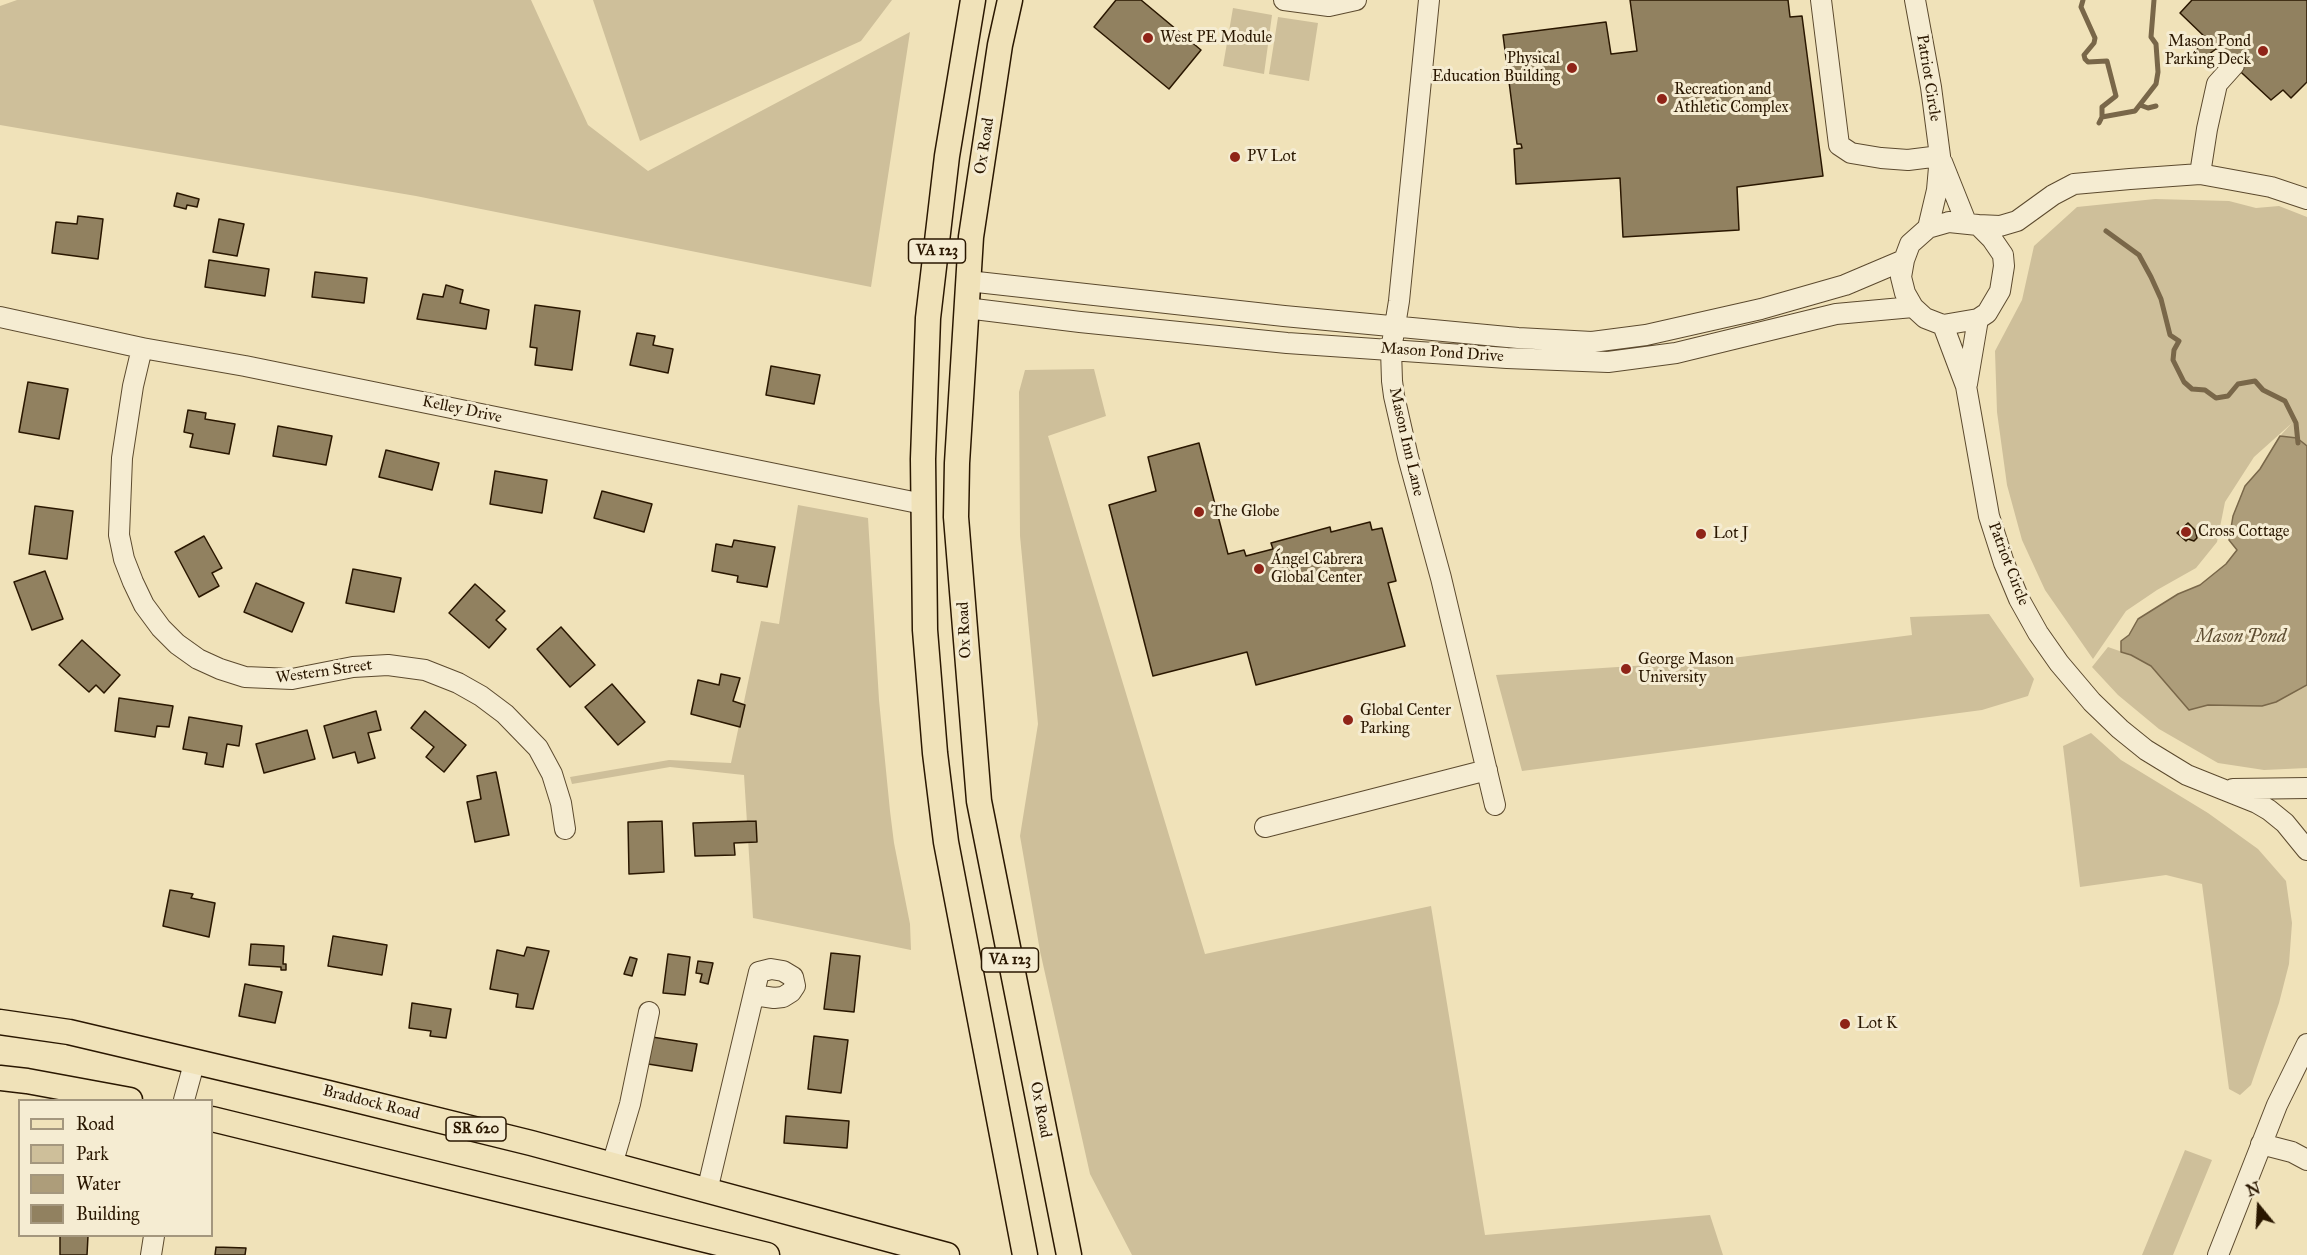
<!DOCTYPE html>
<html>
<head>
<meta charset="utf-8">
<style>
  body { margin:0 }
  #map { position:relative; width:2307px; height:1255px; overflow:hidden; background:#f0e2b9; font-family:"IM FELL Great Primer",serif }
  canvas { display:block }
  .legend { position:absolute; left:18px; top:1099px; width:195px; height:138px; box-sizing:border-box; background:#f5ecd2; border:2px solid #a4977e; margin:0; padding:8px 10px; list-style:none; font-size:18px; color:#2a1700 }
  .legend li { display:flex; align-items:center; gap:12px; height:30px }
  .legend b { width:30px; border:2px solid #a4977e }
  .north { position:absolute; left:2229px; top:1177px; width:60px; height:60px; -webkit-text-stroke:4px #f5ecd2; paint-order:stroke; rotate:342deg; font-size:16px; font-weight:700; line-height:24px; text-align:center; color:#2a1700 }
  .north::after { content:''; display:block; margin:auto; width:21px; height:27px; background:#2a1700; clip-path:polygon(50% 0,100% 100%,50% 72%,0 100%) }
</style>
</head>
<body>
<div id="map">
<canvas width="2307" height="1255"></canvas>
<ul class="legend">
<li><b style="height:8px;background:#f0e2b9"></b>Road</li>
<li><b style="height:16px;background:#cebf9a"></b>Park</li>
<li><b style="height:16px;background:#ad9d7a"></b>Water</li>
<li><b style="height:16px;background:#918160"></b>Building</li>
</ul>
<div class="north">N</div>
</div>
<script>
const c = document.querySelector('canvas').getContext('2d');
c.lineJoin = 'round';
function fillPath(path, color) { c.fillStyle = color; c.fill(path, 'evenodd'); }
const toPath = rows => new Path2D(rows.map(r => 'M' + r).join(''));
function strokePath(path, color, width, dash) { c.strokeStyle = color; c.lineWidth = width; c.lineCap = dash ? 'butt' : 'round'; c.setLineDash(dash || []); c.stroke(path); }
function drawText(font, color, halo, rows, align = 'center') {
  c.font = font + ' "IM FELL Great Primer",serif'; c.lineWidth = 6; c.setLineDash([]); c.textBaseline = 'middle'; c.strokeStyle = halo; c.fillStyle = color; for (const [text, x, y, turn = 0] of rows) {
    c.save(); c.translate(x, y); c.rotate((+turn || 0) * Math.PI / 180); c.textAlign = isNaN(turn) ? turn : align; if (halo) c.strokeText(text, 0, 0); c.fillText(text, 0, 0); c.restore();
  }
}
fillPath(toPath([
  [17,0,531,0,588,125,648,171,910,32,871,287,416,196,0,125,0,6],
  [593,0,892,0,861,41,640,141],
  [1233,8,1272,15,1264,74,1223,66],
  [1278,17,1318,23,1309,81,1269,74],
  [2155,199,2229,201,2256,208,2279,206,2307,217,2307,449,2280,436,2292,423,2254,457,2225,502,2217,542,2196,568,2157,590,2126,611,2093,659,2045,590,2022,540,2007,485,1997,412,1995,351,2022,300,2034,246,2077,207],
  [1094,369,1106,416,1048,436,1205,954,1431,906,1485,1235,1710,1215,1723,1255,1132,1255,1090,1174,1040,951,1020,836,1038,724,1020,536,1019,392,1025,370],
  [798,505,868,518,879,700,890,811,894,843,910,924,911,950,753,918,744,775,670,767,572,784,570,777,669,760,731,763,761,621,779,624],
  [1989,614,2034,679,2028,696,1982,710,1522,771,1496,675,1709,661,1912,635,1910,617],
  [2108,647,2131,655,2151,666,2189,710,2208,705,2262,706,2276,702,2307,685,2307,768,2264,770,2218,763,2159,729,2118,695,2092,667],
  [2091,733,2121,760,2208,813,2258,849,2286,881,2292,923,2289,964,2279,1003,2251,1085,2240,1095,2229,1089,2202,884,2166,875,2080,887,2063,746],
  [2185,1150,2212,1160,2173,1255,2142,1255]
]), '#cebf9a');
const water = toPath([
  [2280,436,2297,438,2307,446,2307,685,2276,702,2262,706,2208,705,2189,710,2151,666,2131,655,2121,652,2121,641,2129,635,2138,619,2178,594,2200,585,2226,564,2237,550,2229,540,2233,516,2245,486,2260,469,2280,436]
]);
fillPath(water, '#ad9d7a');
strokePath(water, '#796749', 1.5);
strokePath(toPath([
  [2083,0,2081,7,2095,38,2094,43,2084,55,2085,59,2088,62,2107,61,2116,96,2102,107,2102,117,2099,123],
  [2140,105,2148,108,2156,106],
  [2102,117,2135,111,2156,84,2158,72,2156,44,2151,37,2154,0],
  [2106,231,2139,255,2151,277,2161,299,2170,335,2179,341,2174,350,2173,360,2184,382,2192,389,2205,390,2216,398,2228,396,2238,384,2255,381,2263,390,2285,401,2296,423,2298,443]
]), '#796749', 5);
const building = toPath([
  [1116,0,1141,0,1201,50,1169,89,1094,27,1116,0],
  [1630,0,1788,0,1790,17,1802,16,1823,176,1737,187,1739,230,1623,237,1620,178,1516,184,1514,149,1522,148,1521,144,1517,144,1503,35,1606,22,1611,54,1637,51,1630,0],
  [2192,0,2307,0,2307,82,2291,98,2283,90,2271,100,2216,49,2201,60,2193,53,2207,39,2180,13,2192,0],
  [177,193,199,199,197,207,187,205,186,209,174,206,177,193],
  [78,216,103,219,98,259,52,253,56,222,77,224,78,216],
  [219,219,244,224,237,256,213,252,219,219],
  [209,260,269,269,265,296,205,287,209,260],
  [315,272,367,278,364,303,312,297,315,272],
  [446,285,463,290,460,303,489,310,486,329,417,319,423,294,443,297,446,285],
  [535,305,580,311,572,370,535,365,537,348,530,347,535,305],
  [637,333,655,336,653,345,673,349,668,373,630,365,637,333],
  [771,366,820,375,814,404,766,395,771,366],
  [28,382,68,389,59,439,19,432,28,382],
  [188,410,206,413,205,419,235,424,229,454,190,447,193,434,184,432,188,410],
  [278,426,332,436,326,465,273,456,278,426],
  [1199,443,1228,554,1244,550,1246,556,1273,549,1271,543,1330,527,1331,532,1370,522,1372,530,1382,528,1396,581,1388,583,1405,646,1256,685,1247,652,1153,676,1109,505,1156,491,1148,457,1199,443],
  [386,450,439,463,432,490,379,477,386,450],
  [495,471,547,480,542,513,490,504,495,471],
  [602,491,652,504,644,532,594,518,602,491],
  [35,506,73,511,67,559,29,554,35,506],
  [2188,523,2195,530,2197,538,2194,541,2188,539,2186,541,2177,533,2188,523],
  [204,536,222,568,212,573,219,586,199,597,175,552,204,536],
  [734,540,775,547,767,587,737,582,738,576,712,571,716,544,732,547,734,540],
  [353,569,401,578,394,612,346,603,353,569],
  [45,571,63,619,32,630,14,582,45,571],
  [256,583,304,603,292,632,244,612,256,583],
  [475,584,505,611,496,620,506,629,489,648,449,613,475,584],
  [561,627,595,665,570,687,537,649,561,627],
  [82,640,120,675,104,693,96,685,89,692,59,665,82,640],
  [721,674,740,678,733,701,745,705,740,727,691,714,698,680,719,685,721,674],
  [612,684,645,722,618,745,585,707,612,684],
  [119,698,173,706,169,727,157,726,155,737,115,731,119,698],
  [376,711,381,730,368,733,375,758,358,763,355,752,333,758,324,726,376,711],
  [425,711,466,745,444,772,426,757,434,747,411,728,425,711],
  [189,717,242,726,239,746,227,744,223,767,205,764,207,753,183,749,189,717],
  [307,730,315,759,264,773,256,744,307,730],
  [496,772,509,835,475,842,467,802,481,799,477,776,496,772],
  [662,821,664,872,629,874,628,822,662,821],
  [756,821,757,842,734,843,735,855,695,856,693,823,756,821],
  [170,890,193,894,191,898,215,903,209,937,163,926,170,890],
  [333,936,387,945,382,975,328,966,333,936],
  [251,944,284,946,283,964,286,964,286,970,281,970,281,967,249,965,251,944],
  [527,947,549,951,533,1009,516,1007,518,994,490,989,497,950,524,956,527,947],
  [831,953,860,956,854,1012,824,1009,831,953],
  [668,954,690,957,685,995,663,993,668,954],
  [630,957,637,959,632,976,624,974,630,957],
  [698,961,713,963,708,984,700,982,702,974,696,973,698,961],
  [245,984,282,992,275,1023,239,1016,245,984],
  [412,1003,451,1009,446,1038,430,1036,431,1031,409,1028,412,1003],
  [814,1036,848,1040,841,1093,808,1089,814,1036],
  [652,1037,697,1044,692,1071,648,1064,652,1037],
  [786,1116,849,1121,847,1148,784,1143,786,1116],
  [60,1236,88,1236,87,1255,60,1255,60,1236],
  [216,1247,246,1248,245,1255,215,1255,216,1247]
]);
fillPath(building, '#918160');
strokePath(building, '#2a1700', 1.5);
const minor = toPath([
  [1284,0,1329,6,1356,0],
  [1429,0,1399,301,1391,350,1392,381,1394,396,1408,457,1441,578,1495,805],
  [1821,0,1839,145,1851,153,1881,158,1908,160,1940,156],
  [1915,0,1931,87,1940,156,1937,190,1928,228],
  [1942,162,1966,222],
  [2200,174,2207,129,2217,84,2234,65],
  [1949,222,1978,225,1992,239,2003,255,2004,266,2000,291,1987,313,1978,319,1943,325,1925,318,1913,307,1905,293,1901,277,1904,260,1910,244,1928,228,1949,222],
  [1978,225,2000,226,2017,221,2053,195,2074,184,2130,179,2200,174,2271,187,2307,199],
  [968,281,1284,316,1518,338,1592,342,1646,335,1761,309,1845,285,1904,260],
  [966,308,1080,322,1287,343,1507,358,1608,362,1676,353,1836,314,1913,307],
  [0,317,142,348,245,366,923,504],
  [1943,325,1966,386,1989,516,2004,563,2019,599,2038,633,2059,663,2092,702,2120,729,2146,750,2187,775,2257,803,2269,810,2285,823,2307,850],
  [142,348,133,386,122,458,119,535,124,559,133,582,144,605,161,628,177,644,198,659,220,669,245,677,292,679,353,667,388,665,425,670,458,683,481,696,505,714,538,748,552,774,561,803,565,829],
  [1967,384,1978,319],
  [2233,789,2307,788],
  [1265,827,1487,770],
  [184,1100,195,1060],
  [2261,1144,2292,1152,2307,1160],
  [612,1165,630,1104,649,1012],
  [707,1191,759,972,771,969,783,971,793,977,795,986,791,992,783,997,774,998,754,995],
  [151,1255,154,1236],
  [2218,1255,2277,1105,2307,1044]
]);
const major = toPath([
  [973,0,947,156,928,318,923,459,925,630,935,753,946,842,1025,1255],
  [1010,0,1000,45,971,237,957,463,956,517,979,801,1069,1255],
  [0,1022,69,1032,328,1093,531,1143,947,1255],
  [0,1078,27,1081,130,1100],
  [212,1119,767,1255]
]);
strokePath(minor, '#5c4a2e', 22);
strokePath(major, '#2a1700', 27);
strokePath(minor, '#f5ecd2', 20);
strokePath(major, '#f0e2b9', 24);
for (const [x, y, r, color] of [
  [1148,38,6,"#8f2418"],
  [2263,51,6,"#8f2418"],
  [1572,68,6,"#8f2418"],
  [1662,99,6,"#8f2418"],
  [1235,157,6,"#8f2418"],
  [1199,512,6,"#8f2418"],
  [2186,532,6,"#8f2418"],
  [1701,534,6,"#8f2418"],
  [1259,569,6,"#8f2418"],
  [1626,669,6,"#8f2418"],
  [1348,720,6,"#8f2418"],
  [1845,1024,6,"#8f2418"]
]) { const dot = new Path2D(); dot.arc(x, y, r, 0, 2 * Math.PI); c.fillStyle = color; c.fill(dot); strokePath(dot, '#f5ecd2', 2); }
for (const [x, y, w] of [
  [937,251,57],
  [1010,960,57],
  [476,1129,60]
]) { const box = new Path2D(); box.roundRect(x - w / 2, y - 12, w, 24, 4.5); c.fillStyle = '#f5ecd2'; c.fill(box); strokePath(box, '#2a1700', 1.5); }
drawText('bold 15px', '#2a1700', null, [
  ["VA 123",937,251],
  ["VA 123",1010,960],
  ["SR 620",476,1129]
]);
drawText('16px', '#2a1700', '#f5ecd2', [
  ["West PE Module",1160,38],
  ["Mason Pond",2251,42,"right"],
  ["Parking Deck",2251,60,"right"],
  ["Physical",1560,59,"right"],
  ["Education Building",1560,77,"right"],
  ["Recreation and",1674,90],
  ["Athletic Complex",1674,108],
  ["PV Lot",1247,157],
  ["The Globe",1211,512],
  ["Cross Cottage",2198,532],
  ["Lot J",1713,534],
  ["Ángel Cabrera",1271,560],
  ["Global Center",1271,578],
  ["George Mason",1638,660],
  ["University",1638,678],
  ["Global Center",1360,711],
  ["Parking",1360,729],
  ["Lot K",1857,1024]
], 'left');
drawText('16px', '#2a1700', '#f5ecd2', [
  ["Patriot Circle",1928,78,81],
  ["Ox Road",985,146,-81],
  ["Mason Pond Drive",1442,353,4],
  ["Kelley Drive",462,410,12],
  ["Mason Inn Lane",1406,442,77],
  ["Patriot Circle",2008,564,69],
  ["Ox Road",965,630,-93],
  ["Western Street",324,672,-8],
  ["Braddock Road",371,1103,14],
  ["Ox Road",1040,1110,79]
]);
drawText('italic 18px', '#5e4d31', '#f5ecd2', [
  ["Mason Pond",2241,638]
]);
</script>
</body>
</html>
